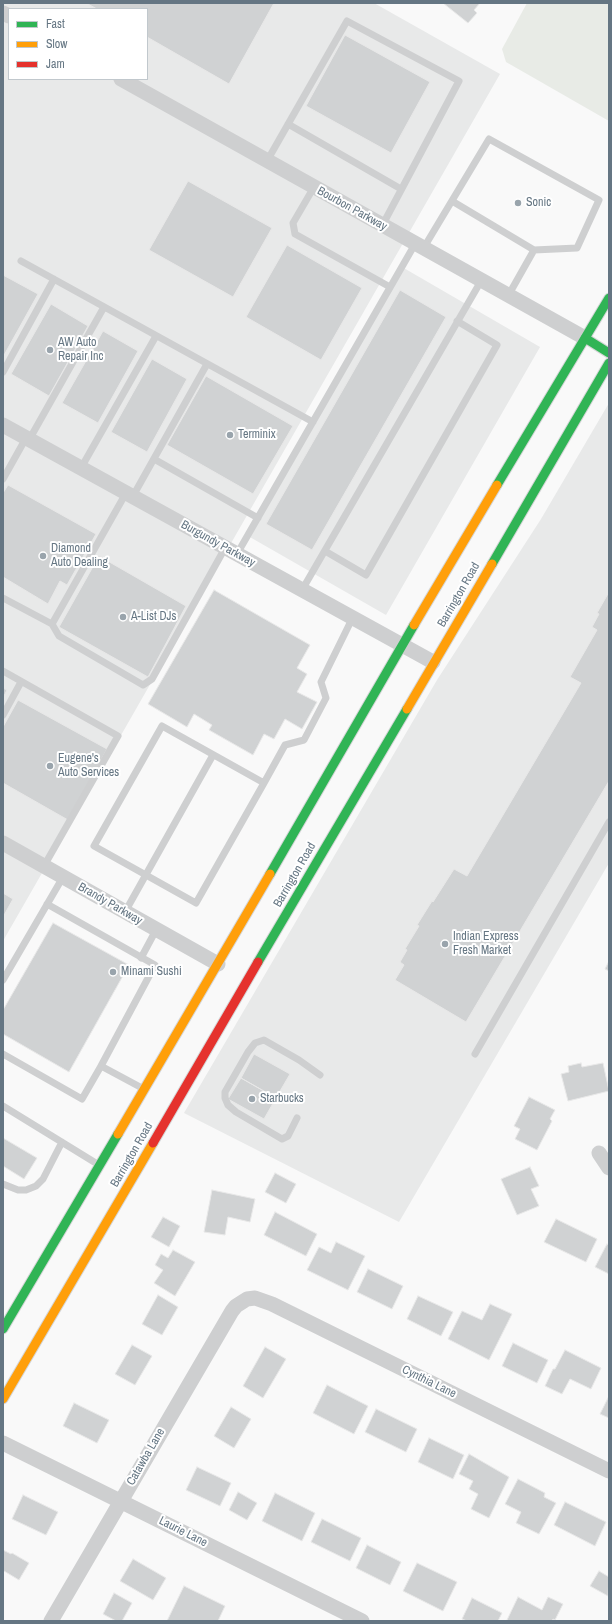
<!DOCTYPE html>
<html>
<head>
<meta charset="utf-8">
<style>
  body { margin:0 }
  #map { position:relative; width:612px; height:1624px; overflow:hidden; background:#f9f9f9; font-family:"Archivo Narrow",sans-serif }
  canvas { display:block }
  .frame { position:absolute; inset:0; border:4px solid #657683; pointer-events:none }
  .legend { position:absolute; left:8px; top:8px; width:140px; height:72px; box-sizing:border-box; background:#fff; border:1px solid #c1c8cd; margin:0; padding:5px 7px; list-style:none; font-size:12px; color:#657683 }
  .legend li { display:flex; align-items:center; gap:8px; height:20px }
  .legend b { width:20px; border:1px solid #c1c8cd }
</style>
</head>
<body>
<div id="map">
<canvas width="612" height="1624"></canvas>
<div class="frame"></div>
<ul class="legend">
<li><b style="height:5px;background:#30b455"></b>Fast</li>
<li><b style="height:5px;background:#ff9f0a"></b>Slow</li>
<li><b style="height:5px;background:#e5322d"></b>Jam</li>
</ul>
</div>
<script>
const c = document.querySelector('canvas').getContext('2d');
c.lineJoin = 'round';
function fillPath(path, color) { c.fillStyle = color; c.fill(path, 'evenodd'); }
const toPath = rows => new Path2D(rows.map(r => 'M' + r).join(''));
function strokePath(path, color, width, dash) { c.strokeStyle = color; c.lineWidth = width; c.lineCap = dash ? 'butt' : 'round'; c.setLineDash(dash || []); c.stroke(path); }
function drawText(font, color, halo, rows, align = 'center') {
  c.font = font + ' "Archivo Narrow",sans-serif'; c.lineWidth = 4; c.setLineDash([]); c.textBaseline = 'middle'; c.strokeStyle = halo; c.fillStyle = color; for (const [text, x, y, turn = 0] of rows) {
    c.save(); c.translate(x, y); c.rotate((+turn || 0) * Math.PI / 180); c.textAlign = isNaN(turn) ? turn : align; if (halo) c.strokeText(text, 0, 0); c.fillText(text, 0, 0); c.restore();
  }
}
fillPath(toPath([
  [3,3,374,3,500,74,3,941],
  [9,9,147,9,147,79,9,79],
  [402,267,540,347,386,615,248,536],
  [609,403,609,863,399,1222,184,1113,437,680,541,519]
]), '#e8e9e9');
fillPath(toPath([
  [527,3,609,3,609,121,506,62,502,49]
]), '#e8ebe6');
const building = toPath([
  [86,3,274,3,229,84,147,37,147,9,97,9,86,3],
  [443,3,480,3,474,10,477,13,468,23,443,3],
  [345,35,430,82,391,153,306,106,345,35],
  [188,181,272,228,233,297,149,250,188,181],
  [287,245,362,288,321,360,246,317,287,245],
  [3,275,38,294,3,357,3,275],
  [400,290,446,317,312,550,266,524,400,290],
  [51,304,88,326,49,396,11,374,51,304],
  [103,331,138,351,98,423,62,403,103,331],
  [152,359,187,379,147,452,111,432,152,359],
  [206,376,293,426,253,494,167,445,206,376],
  [8,485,96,534,67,585,60,581,48,604,3,577,3,493,8,485],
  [99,556,186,606,148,677,59,627,99,556],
  [214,590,310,645,297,668,307,674,297,692,317,702,302,729,285,719,274,739,264,734,253,755,209,730,212,725,194,714,187,727,148,704,214,590],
  [609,592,609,781,466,1022,395,980,404,965,400,962,407,950,405,949,419,926,417,925,432,901,433,902,454,869,467,876,581,683,570,677,597,630,592,627,599,614,597,613,609,592],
  [3,688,7,690,3,698,3,688],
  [18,700,107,749,68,820,3,783,3,727,18,700],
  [3,893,13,899,3,917,3,893],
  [53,923,129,965,69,1072,3,1034,3,1010,53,923],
  [609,961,609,971,605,969,609,961],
  [254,1054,290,1074,276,1098,241,1078,254,1054],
  [581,1063,582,1067,603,1063,609,1091,568,1101,561,1074,569,1072,568,1066,581,1063],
  [241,1078,276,1098,264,1119,228,1099,241,1078],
  [529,1097,555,1110,550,1119,552,1121,537,1150,515,1139,520,1129,514,1126,529,1097],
  [3,1138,37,1158,24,1179,3,1166,3,1138],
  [530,1167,539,1186,531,1189,539,1206,517,1215,501,1179,530,1167],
  [275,1173,296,1184,286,1203,265,1192,275,1173],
  [212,1190,255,1199,250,1222,228,1217,225,1235,204,1232,212,1190],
  [275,1212,317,1234,306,1256,264,1235,275,1212],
  [163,1217,180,1226,169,1247,151,1237,163,1217],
  [556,1219,597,1239,586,1262,544,1242,556,1219],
  [336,1242,365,1256,348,1290,307,1270,319,1247,331,1253,336,1242],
  [607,1244,609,1246,609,1274,595,1267,607,1244],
  [173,1250,195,1262,175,1296,154,1283,163,1270,155,1265,161,1254,168,1258,173,1250],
  [368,1269,403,1286,392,1309,357,1292,368,1269],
  [158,1295,178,1307,162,1335,142,1324,158,1295],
  [418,1296,453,1312,441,1336,407,1319,418,1296],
  [490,1304,512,1314,489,1360,448,1339,462,1311,482,1320,490,1304],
  [513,1343,548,1360,537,1383,502,1366,513,1343],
  [132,1345,152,1356,135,1385,115,1374,132,1345],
  [265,1347,286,1359,263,1398,243,1386,265,1347],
  [565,1350,601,1368,591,1389,570,1379,562,1394,545,1386,553,1369,555,1369,565,1350],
  [327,1385,368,1406,354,1434,313,1413,327,1385],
  [609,1396,609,1418,600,1414,609,1396],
  [74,1403,109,1420,97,1443,63,1426,74,1403],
  [231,1407,251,1419,234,1448,214,1436,231,1407],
  [376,1409,417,1429,406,1452,365,1432,376,1409],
  [429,1438,464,1455,453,1479,418,1462,429,1438],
  [469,1454,509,1477,489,1518,471,1509,478,1494,469,1489,473,1481,459,1474,469,1454],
  [197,1467,231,1483,220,1506,186,1490,197,1467],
  [518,1479,545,1493,544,1497,556,1503,539,1534,516,1523,521,1512,505,1504,518,1479],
  [238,1492,257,1503,247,1520,229,1510,238,1492],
  [275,1493,315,1513,302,1541,262,1521,275,1493],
  [23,1495,58,1512,46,1535,12,1519,23,1495],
  [565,1502,606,1522,595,1546,554,1525,565,1502],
  [322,1519,361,1538,350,1561,311,1542,322,1519],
  [367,1545,401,1562,390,1585,356,1568,367,1545],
  [3,1550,11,1554,12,1553,29,1563,19,1580,4,1571,3,1572,3,1550],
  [133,1559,166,1578,153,1600,120,1581,133,1559],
  [417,1563,457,1582,443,1611,403,1591,417,1563],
  [599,1571,609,1577,608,1596,590,1586,599,1571],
  [184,1586,225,1606,218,1621,167,1621,184,1586],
  [114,1593,132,1603,122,1621,116,1621,103,1614,114,1593],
  [518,1597,542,1610,548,1597,563,1604,555,1620,553,1619,552,1621,509,1621,507,1620,518,1597],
  [472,1598,502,1613,498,1621,467,1621,462,1619,472,1598]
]);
fillPath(building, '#d0d2d3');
strokePath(building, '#e8e8e8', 1);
const fast = toPath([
  [585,338,609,353],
  [497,485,609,298],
  [492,564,609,363],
  [270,874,414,625],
  [258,962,407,709],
  [3,1329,118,1134]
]);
const slow = toPath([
  [414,625,497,485],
  [407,709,492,564],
  [118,1134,270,874],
  [3,1399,153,1143]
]);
const jam = toPath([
  [153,1143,258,962]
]);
strokePath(fast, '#d5d6d7', 11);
strokePath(slow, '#d5d6d7', 11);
strokePath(jam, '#d5d6d7', 11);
strokePath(toPath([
  [288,124,401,189],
  [267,161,347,21,459,81,382,226],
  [314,187,293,223,295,234,390,287],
  [423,249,489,139,599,200,577,248,534,250,452,201],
  [21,261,313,422],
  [508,296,534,250],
  [3,372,54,279],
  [29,440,104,307],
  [154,459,258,518],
  [81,468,156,336],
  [3,479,26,438],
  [133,496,207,364],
  [325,551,366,575,497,345,457,321],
  [237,554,415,244],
  [302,590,481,281],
  [3,598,52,624,59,636,143,685,152,679,225,548],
  [52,624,126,493],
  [3,671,118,736,44,866],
  [3,715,21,682],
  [264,783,162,726,94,846,196,903,264,783,285,745,304,740,326,698,321,682,353,617],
  [47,904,155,965,101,1066,142,1088],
  [125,912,213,755],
  [141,958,156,930],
  [3,980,63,877],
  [3,1054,82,1099,101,1066],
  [475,1054,609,822],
  [3,1106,99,1165],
  [297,1118,288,1136,282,1139,236,1112,228,1105,225,1098,225,1092,248,1052,255,1043,264,1040,299,1060,320,1075],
  [3,1184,18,1190,26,1190,36,1186,43,1179,62,1142]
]), '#cecfd0', 7);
strokePath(toPath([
  [3,13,9,16],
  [121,79,585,338],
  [3,425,433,662],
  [3,843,218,964],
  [599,1153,609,1168],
  [3,1443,362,1621],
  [51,1621,232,1311,236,1306,247,1299,255,1298,272,1304,609,1471]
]), '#cecfd0', 15);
strokePath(fast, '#30b455', 9);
strokePath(slow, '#ff9f0a', 9);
strokePath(jam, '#e5322d', 9);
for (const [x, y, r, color] of [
  [518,203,4,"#99a4ac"],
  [50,350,4,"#99a4ac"],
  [230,435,4,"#99a4ac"],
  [43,556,4,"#99a4ac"],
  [123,617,4,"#99a4ac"],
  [50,766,4,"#99a4ac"],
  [445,944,4,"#99a4ac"],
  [113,972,4,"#99a4ac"],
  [252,1099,4,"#99a4ac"]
]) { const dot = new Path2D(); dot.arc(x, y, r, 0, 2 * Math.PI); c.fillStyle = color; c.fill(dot); strokePath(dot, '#fff', 1.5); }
drawText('12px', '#657683', '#fff', [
  ["Sonic",526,203],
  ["AW Auto",58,343],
  ["Repair Inc",58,357],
  ["Terminix",238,435],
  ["Diamond",51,549],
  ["Auto Dealing",51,563],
  ["A-List DJs",131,617],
  ["Eugene's",58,759],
  ["Auto Services",58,773],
  ["Indian Express",453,937],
  ["Fresh Market",453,951],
  ["Minami Sushi",121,972],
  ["Starbucks",260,1099]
], 'left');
drawText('12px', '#657683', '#fff', [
  ["Bourbon Parkway",352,209,29],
  ["Burgundy Parkway",218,544,29],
  ["Barrington Road",459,595,-60],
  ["Barrington Road",295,875,-60],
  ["Brandy Parkway",110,904,30],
  ["Barrington Road",132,1155,-60],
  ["Cynthia Lane",429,1382,26],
  ["Catawba Lane",146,1457,-60],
  ["Laurie Lane",183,1532,27]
]);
</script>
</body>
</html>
